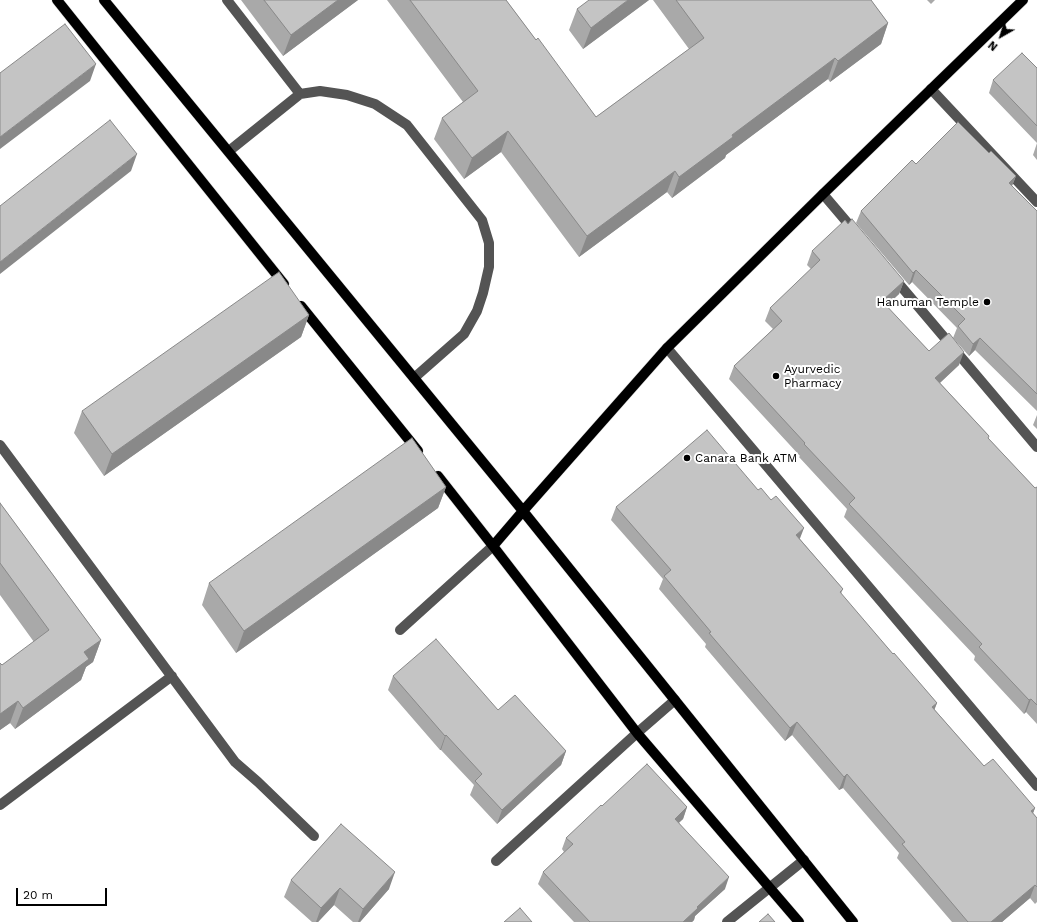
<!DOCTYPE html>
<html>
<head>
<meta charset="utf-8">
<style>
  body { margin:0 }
  #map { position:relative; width:1037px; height:922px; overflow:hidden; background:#fff; font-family:"Work Sans",sans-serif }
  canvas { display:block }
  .north { position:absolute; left:981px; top:16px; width:40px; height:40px; -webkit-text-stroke:3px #fff; paint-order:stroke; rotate:219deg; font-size:11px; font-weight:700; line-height:16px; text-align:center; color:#000 }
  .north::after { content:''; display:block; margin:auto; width:14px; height:18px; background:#000; clip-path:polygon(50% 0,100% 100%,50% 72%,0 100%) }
  .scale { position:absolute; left:16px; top:888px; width:91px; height:18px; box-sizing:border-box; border:2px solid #000; border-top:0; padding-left:5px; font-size:12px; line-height:14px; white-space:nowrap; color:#000; -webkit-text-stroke:3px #fff; paint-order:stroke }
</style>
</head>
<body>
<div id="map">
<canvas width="1037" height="922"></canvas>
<div class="north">N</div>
<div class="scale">20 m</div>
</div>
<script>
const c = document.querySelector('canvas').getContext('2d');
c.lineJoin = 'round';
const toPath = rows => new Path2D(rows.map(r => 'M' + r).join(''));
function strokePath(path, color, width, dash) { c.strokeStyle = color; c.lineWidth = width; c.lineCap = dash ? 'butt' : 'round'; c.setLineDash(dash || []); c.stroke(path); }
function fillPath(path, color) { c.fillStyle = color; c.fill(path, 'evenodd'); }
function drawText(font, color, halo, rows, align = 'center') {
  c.font = font + ' "Work Sans",sans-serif'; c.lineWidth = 4; c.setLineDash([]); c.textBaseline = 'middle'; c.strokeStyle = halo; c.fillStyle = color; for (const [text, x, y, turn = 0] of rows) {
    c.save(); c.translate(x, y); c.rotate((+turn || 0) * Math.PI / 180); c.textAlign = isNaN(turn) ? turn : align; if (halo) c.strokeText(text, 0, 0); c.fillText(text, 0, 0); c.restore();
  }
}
const major = toPath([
  [57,0,284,284],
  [104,0,523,511,853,922],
  [301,306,418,451],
  [438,476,493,546,637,733,799,922],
  [493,546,523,511,667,348,823,194,1023,0]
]);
strokePath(major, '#dbdbdb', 11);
strokePath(toPath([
  [227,0,300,94],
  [931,89,1037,202],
  [229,151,300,94,320,91,347,95,375,104,407,125,482,220,489,243,489,267,483,293,477,311,464,334,414,378],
  [823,194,857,234],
  [894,278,1037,447],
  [667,348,1037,786],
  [0,445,235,762,258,782,314,836],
  [400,630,493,546],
  [0,805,172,676],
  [496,861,637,733,675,700],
  [727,922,804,860]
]), '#545454', 10);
strokePath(major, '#000', 10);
fillPath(toPath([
  [241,0,358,0,283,56],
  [387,0,506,0,536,40,596,117,689,49,653,0,871,0,888,23,881,44,830,82,828,79,726,155,725,158,672,198,667,192,579,257,501,152,464,179,434,139,442,118,463,102],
  [649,0,583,49,569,30,577,9],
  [927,0,935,0,931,4],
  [1037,68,1037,160,1033,155,1037,143,989,93,993,80],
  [989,153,1016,176,1012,186,1037,211,1037,411,975,350,969,356,953,338,957,328,912,282,909,285,856,223,861,211,916,164],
  [812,251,904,281,899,294,886,306,929,351,959,365,940,383,989,436,988,438,1035,488,1037,487,1037,724,1026,712,1024,714,974,660,975,656,844,517,847,509,799,457,800,456,729,379,734,366,773,329,765,321,770,308,811,269,807,265],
  [309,315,301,337,104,476,74,433,82,411],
  [1037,415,1037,429,1033,425],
  [446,487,438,508,236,653,202,605,209,583],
  [0,503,101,640,93,662,86,667,81,680,15,729,10,723,0,730,0,663,2,665,34,642,0,595],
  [616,507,800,539,843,589,841,594,893,654,937,703,934,709,984,766,1035,808,1033,813,1037,818,1037,902,1035,904,1030,898,1002,922,952,922,897,858,899,853,843,788,839,790,792,735,785,741,705,647,706,644,659,589,663,579,611,520],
  [393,676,498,710,534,717,566,751,561,765,497,824,470,795,474,785,441,750,440,750,388,690],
  [602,806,687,807,683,819,679,823,725,889,695,916,694,920,692,922,574,922,538,884,543,872,564,852,562,849,566,838],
  [291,880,389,889,360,922,353,922,334,905,318,922,312,922,284,897]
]), '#a9a9a9');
fillPath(toPath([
  [338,0,358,0,283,56,291,35],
  [628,0,649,0,583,49,591,28],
  [888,23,881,44,830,82,838,61],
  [835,58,828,79,726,155,725,158,672,198,679,177,732,135],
  [96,64,90,81,0,149,0,137],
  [508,131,501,152,464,179,472,158],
  [137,154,131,171,0,274,0,262],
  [675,171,667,192,579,257,587,236],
  [1016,176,1011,188,1009,183],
  [916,270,912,282,909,285,913,273],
  [904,281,899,294,877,315,882,301],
  [309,315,301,337,104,476,112,454],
  [980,338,975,350,969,356,973,344],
  [964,352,959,365,931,391,935,378],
  [446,487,438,508,236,653,244,631],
  [804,528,799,541,796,535],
  [101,640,93,662,86,667,81,680,15,729,23,708,84,652],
  [1031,699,1026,712,1024,714,1029,700],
  [18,701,10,723,0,730,0,714],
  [937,703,932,716,932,707],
  [797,722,792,735,785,741,790,728],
  [446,735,441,750,440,750,445,736],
  [566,751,561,765,497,824,502,810],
  [847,774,843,788,839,790,844,777],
  [687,807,683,819,670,830,675,819],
  [1035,808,1030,821,1031,811],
  [395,872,389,889,360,922,358,922,363,909],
  [729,877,725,889,695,916,694,920,692,922,683,922,697,907],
  [1035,885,1030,898,1002,922,991,922],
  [340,888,334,905,318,922,316,922,321,908]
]), '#898989');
const building = toPath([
  [264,0,338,0,291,35,264,0],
  [410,0,506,0,536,40,538,38,596,117,704,38,676,0,871,0,888,23,838,61,835,58,732,135,733,137,679,177,675,171,587,236,508,131,472,158,442,118,478,91,410,0],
  [589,0,628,0,591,28,577,9,589,0],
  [65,24,96,64,0,137,0,73,65,24],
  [1022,53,1037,68,1037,126,993,80,1022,53],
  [110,120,137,154,0,262,0,206,110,120],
  [958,122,989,153,991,151,1016,176,1009,183,1037,211,1037,394,980,338,973,344,958,326,965,319,916,270,913,273,861,211,912,160,916,164,958,122],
  [852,219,904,281,882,301,929,351,949,333,964,352,935,378,989,436,988,438,1035,488,1037,487,1037,705,1031,699,1029,700,979,647,982,644,849,504,855,498,804,444,805,443,734,366,782,321,770,308,820,260,812,251,845,220,848,224,852,219],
  [279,272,309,315,112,454,82,411,279,272],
  [707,430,758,490,761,488,771,500,776,496,804,528,796,535,843,589,840,592,893,654,894,653,937,703,932,707,984,766,993,759,1035,808,1031,811,1037,818,1037,887,1035,885,991,922,968,922,902,844,905,842,847,774,844,777,797,722,790,728,709,633,711,632,664,576,671,570,616,507,658,472,707,430],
  [412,438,446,487,244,631,209,583,412,438],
  [0,503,101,640,84,652,89,659,23,708,18,701,0,714,0,663,2,665,49,630,0,563,0,503],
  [436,639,498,710,515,695,534,716,566,751,502,810,475,781,482,774,446,735,445,736,393,676,436,639],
  [647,764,687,807,675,819,729,877,697,907,698,908,683,922,590,922,543,872,573,844,566,838,601,805,602,806,647,764],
  [341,824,395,872,363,909,340,888,321,908,291,880,341,824],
  [520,908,532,922,504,922,520,908],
  [768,914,775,922,759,922,768,914]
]);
fillPath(building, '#c4c4c4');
strokePath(building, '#898989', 1);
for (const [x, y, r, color] of [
  [987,302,4,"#000"],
  [776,376,4,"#000"],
  [687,458,4,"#000"]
]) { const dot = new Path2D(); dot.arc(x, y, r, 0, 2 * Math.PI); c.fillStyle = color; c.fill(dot); strokePath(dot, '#fff', 1.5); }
drawText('12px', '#000', '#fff', [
  ["Hanuman Temple",979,302,"right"],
  ["Ayurvedic",784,369],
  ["Pharmacy",784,383],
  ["Canara Bank ATM",695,458]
], 'left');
</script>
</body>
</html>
